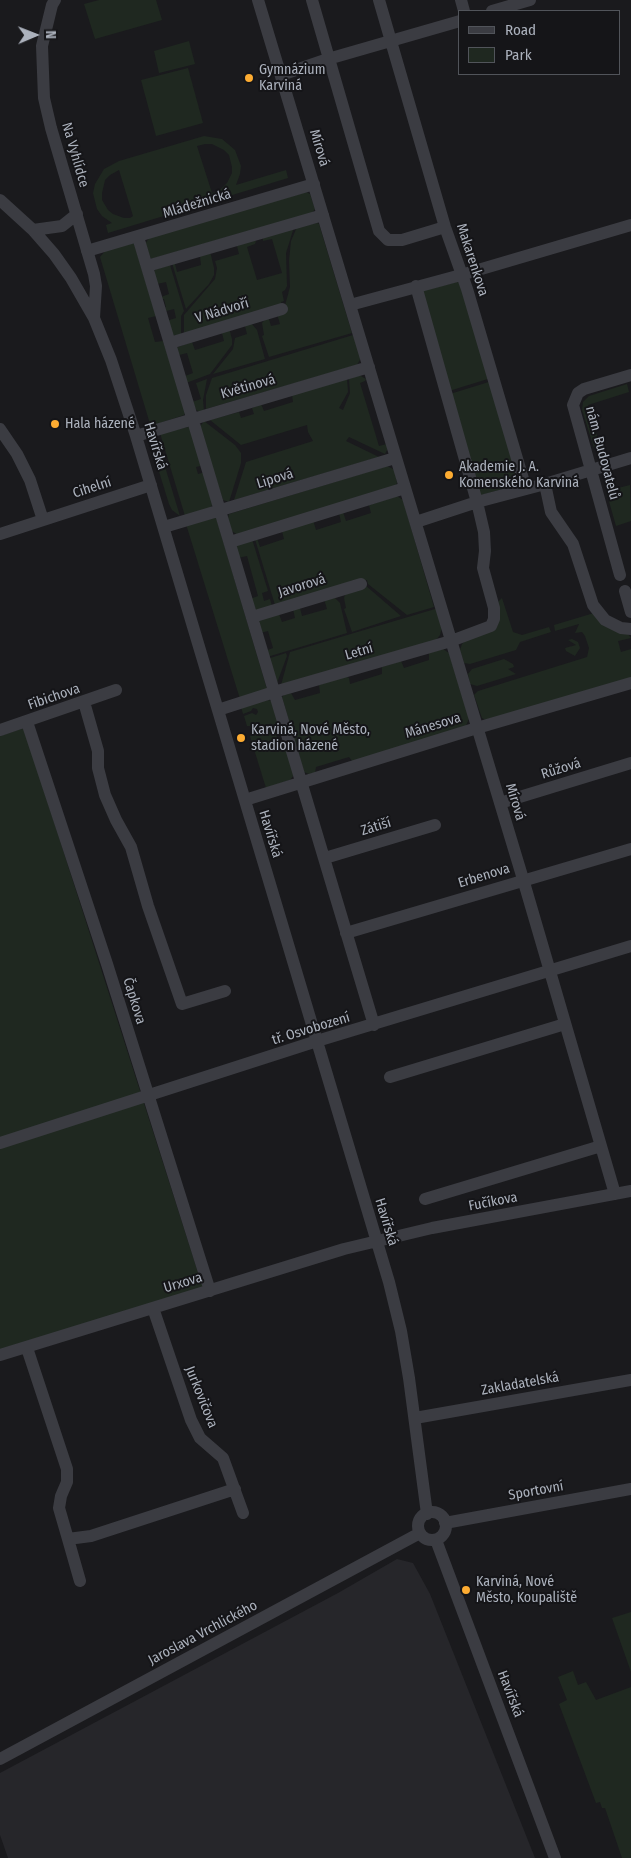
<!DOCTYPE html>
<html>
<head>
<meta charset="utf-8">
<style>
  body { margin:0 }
  #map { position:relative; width:631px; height:1858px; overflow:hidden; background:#1a1a1d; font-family:"Fira Sans Condensed",sans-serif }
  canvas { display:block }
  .legend { position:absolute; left:458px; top:10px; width:162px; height:65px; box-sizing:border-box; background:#151518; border:1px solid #51545a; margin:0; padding:6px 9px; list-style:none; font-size:15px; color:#acb2bd }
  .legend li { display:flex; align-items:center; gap:10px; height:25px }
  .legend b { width:25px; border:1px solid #51545a }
  .north { position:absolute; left:10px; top:10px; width:50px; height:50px; -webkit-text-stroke:4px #151518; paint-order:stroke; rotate:89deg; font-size:14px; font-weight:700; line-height:20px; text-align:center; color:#acb2bd }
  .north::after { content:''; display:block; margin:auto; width:18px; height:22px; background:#acb2bd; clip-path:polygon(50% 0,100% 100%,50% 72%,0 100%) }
</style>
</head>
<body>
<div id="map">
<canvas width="631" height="1858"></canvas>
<ul class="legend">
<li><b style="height:6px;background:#3b3c42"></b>Road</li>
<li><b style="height:14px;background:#1f2820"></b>Park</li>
</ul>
<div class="north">N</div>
</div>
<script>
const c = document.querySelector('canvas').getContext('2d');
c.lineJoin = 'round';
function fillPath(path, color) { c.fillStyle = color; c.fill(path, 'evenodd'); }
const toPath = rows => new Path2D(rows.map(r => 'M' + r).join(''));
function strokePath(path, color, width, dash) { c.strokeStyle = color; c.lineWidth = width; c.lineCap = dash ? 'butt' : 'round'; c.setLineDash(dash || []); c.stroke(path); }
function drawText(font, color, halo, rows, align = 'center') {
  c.font = font + ' "Fira Sans Condensed",sans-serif'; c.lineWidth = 4; c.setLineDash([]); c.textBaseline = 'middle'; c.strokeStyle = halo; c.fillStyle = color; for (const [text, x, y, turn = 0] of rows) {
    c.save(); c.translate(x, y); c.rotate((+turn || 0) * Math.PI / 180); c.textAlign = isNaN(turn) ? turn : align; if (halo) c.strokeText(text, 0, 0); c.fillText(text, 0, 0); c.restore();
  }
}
fillPath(toPath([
  [397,1559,413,1563,430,1594,535,1858,8,1858,0,1835,0,1773,338,1593]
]), '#26262a');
fillPath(toPath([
  [99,0,156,0,162,20,95,39,84,4],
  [189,41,195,64,159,73,154,51],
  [188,68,203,123,156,136,141,80],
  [204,136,222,139,235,150,241,166,240,174,236,185,286,170,288,178,108,233,106,225,112,223,102,216,97,209,93,193,95,184,104,169,119,161],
  [205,144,212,144,224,150,229,155,232,167,232,173,227,183,219,191,212,193,197,146],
  [119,170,133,216,130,218,124,218,113,214,108,210,102,200,102,193,105,180,110,175],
  [306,192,310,194,315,209,312,213,151,259,145,244,150,237],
  [317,223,319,224,352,333,269,357,262,336,264,335,262,323,268,316,271,326,280,324,277,314,284,309,290,287,289,261,291,241,297,227],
  [294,227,286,253,287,286,285,290,282,292,284,301,281,302,282,306,184,334,184,315,215,279,217,268,215,261,239,254,237,246,253,239,256,241,255,244,247,247,257,280,282,273,272,239,263,241,263,237],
  [134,243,156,316,148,318,155,342,163,341,186,411,184,415,154,425,150,424,100,257,106,250],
  [210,251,214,268,214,275,209,284,186,309,172,263,175,264,177,272,201,265,200,256],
  [170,265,184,311,181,316,181,335,173,336,166,321,176,318,174,309,166,311,162,308,166,307,164,299,160,300,161,297,169,294,166,282,157,284,154,271,156,269],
  [457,282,461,284,491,378,449,391,421,291],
  [251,323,257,330,265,359,213,374,233,349,235,338,247,334,245,326],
  [229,328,232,339,232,345,210,374,186,383,185,376,193,373,187,353,179,355,175,348,192,342,195,350,224,341,222,333],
  [353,335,361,358,357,365,206,409,206,395,212,378],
  [359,375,366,379,365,381,360,383,379,446,387,444,388,448,385,454,349,437,346,441,379,457,234,500,246,462,313,441,308,432,307,425,241,445,210,420,239,412,241,418,254,414,252,408,261,404,264,411,293,402,292,395,347,379,348,392,339,408,343,410,350,393,349,379],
  [207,379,203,400,204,411,201,412,196,410,192,402,201,399,196,383],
  [492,381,517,477,513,486,479,496,450,394],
  [627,384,629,392,588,405,600,446,594,448,582,410,583,402,589,396],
  [204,421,235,445,241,453,241,463,229,502,223,500,199,428],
  [188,427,192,429,204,465,196,467,198,474,206,472,214,502,210,508,185,516,160,433],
  [156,437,180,516,172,510,169,504,153,452,153,445],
  [387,466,395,470,397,483,395,486,238,535,230,530,228,518,229,514],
  [630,485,631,521,616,526,606,491],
  [397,496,403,500,434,607,407,615,368,584,367,580,277,606,275,605,254,536,257,538,260,547,284,539,282,531,313,520,316,530,341,522,339,513,343,512,346,521,371,513,369,505],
  [216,517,267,689,240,699,186,524],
  [252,539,268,591,262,593,264,601,270,599,272,606,257,610,254,608,250,599,258,596,247,556,238,558,236,548,237,545],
  [365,585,401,616,352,632,344,609,346,608,344,598,345,595],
  [335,598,340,603,347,633,267,657,265,651,273,648,268,631,260,633,258,624,260,620,279,614,282,622,295,618,293,609,300,608,302,616,327,609,324,599],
  [502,598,513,632,522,635,549,627,551,632,520,642,516,650,470,664,464,663,460,650,462,644,466,640,497,626,500,615,498,602],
  [435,609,436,609,442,627,440,635,436,640,281,685,290,652],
  [594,613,628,634,631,638,618,641,621,652,631,649,631,678,486,720,482,718,474,695,478,691,587,657,589,648,585,636,582,632,575,633,579,624,555,631,554,625],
  [572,639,578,642,580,648,575,656,566,651,565,648,576,645,568,640],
  [443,649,449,653,469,718,466,726,353,762,349,757,316,767,315,773,309,774,304,772,282,697,284,695,291,693,295,700,320,693,319,685,345,676,349,678,350,684,382,674,382,667,401,661,404,668,429,660,429,653],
  [286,653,287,656,277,683,267,659],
  [504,659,513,664,514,667,508,669,516,674,477,686,470,684,468,674,472,669],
  [268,700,271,701,284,732,276,734,278,742,287,739,294,775,290,780,266,788,250,736,252,735,250,726,247,726,244,716,252,713,256,715,258,712,257,709,253,708,251,711,243,714,241,707],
  [24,728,203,1288,0,1351,0,736],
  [631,1612,631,1672,612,1618],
  [573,1671,578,1685,586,1682,596,1700,631,1687,631,1858,622,1858,605,1808,602,1808,600,1802,596,1803,559,1704,567,1700,558,1677]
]), '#1f2820');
strokePath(toPath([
  [55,0,52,5,42,46,44,98,51,128,94,274,96,286,94,318],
  [258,0,523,879,615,1194],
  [312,0,379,231,388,240,402,240,445,227],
  [379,0,445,227,467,289,526,489],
  [461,0,464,11],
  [492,11,530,0],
  [281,75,328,59,460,21],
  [0,200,33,230,54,254,71,278,94,318,111,360,136,436,389,1282,401,1331,409,1378,427,1514],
  [33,230,62,226,77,214],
  [138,237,374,1025],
  [87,251,314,184],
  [147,266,323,215],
  [350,305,461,275,631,225],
  [170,343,282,309],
  [0,429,17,454,30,480,43,520],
  [136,436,369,367],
  [545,484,551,512,573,544,593,605,605,620,621,628,631,629],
  [416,522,477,502,545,484,631,458],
  [164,527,395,458],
  [0,534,151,485],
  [230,542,405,488],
  [620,575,573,405,578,393,584,389,631,375],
  [625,591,631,612],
  [252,617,361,584],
  [84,702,98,751,98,768,105,795,116,820,131,847,148,906,182,1004,225,991],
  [218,710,274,692,451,641,491,626,494,619,494,608,483,568,485,551,484,532,477,502,416,286],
  [27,722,107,964,210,1291],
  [0,730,116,690],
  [245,800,477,728,631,683],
  [500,803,631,763],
  [325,858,435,825],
  [346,933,631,849],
  [390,1077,565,1024],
  [0,1143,317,1041,631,946],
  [425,1199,601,1146],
  [153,1308,191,1420,200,1438,223,1458,243,1513],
  [27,1348,67,1469,67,1482,61,1496,59,1508,68,1539,91,1536,235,1489],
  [0,1355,344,1249,432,1228,631,1191],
  [415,1418,631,1380],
  '418 1526a14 14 0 1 1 28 0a14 14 0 1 1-28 0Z',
  [445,1523,631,1489],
  [68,1539,80,1581],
  [436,1540,555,1858],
  [0,1759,420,1533]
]), '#3b3c42', 12);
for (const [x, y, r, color] of [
  [249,78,5,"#fdac32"],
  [55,424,5,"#fdac32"],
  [449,475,5,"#fdac32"],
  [241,738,5,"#fdac32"],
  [466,1590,5,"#fdac32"]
]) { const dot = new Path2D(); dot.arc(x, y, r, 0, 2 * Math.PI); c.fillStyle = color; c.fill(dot); strokePath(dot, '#151518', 2); }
drawText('14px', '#acb2bd', '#151518', [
  ["Gymnázium",259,70],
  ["Karviná",259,86],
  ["Hala házené",65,424],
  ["Akademie J. A.",459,467],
  ["Komenského Karviná",459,483],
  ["Karviná, Nové Město,",251,730],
  ["stadion házené",251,746],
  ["Karviná, Nové",476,1582],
  ["Město, Koupaliště",476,1598]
], 'left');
drawText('14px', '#acb2bd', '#151518', [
  ["Mírová",319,148,73],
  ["Na Vyhlídce",75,155,74],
  ["Mládežnická",197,204,-17],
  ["Makarenkova",472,260,72],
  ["V Nádvoří",222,311,-17],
  ["Květinová",248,387,-16],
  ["Havířská",155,446,73],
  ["nám. Budovatelů",602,453,75],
  ["Lipová",275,479,-17],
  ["Cihelní",92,488,-18],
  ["Javorová",302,586,-17],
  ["Letní",359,652,-16],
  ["Fibichova",54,697,-19],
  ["Mánesova",433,726,-17],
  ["Růžová",561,769,-17],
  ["Mírová",515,802,73],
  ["Zátiší",376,827,-17],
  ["Havířská",270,834,73],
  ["Erbenova",484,876,-17],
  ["Čapkova",134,1001,73],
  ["tř. Osvobození",311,1029,-17],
  ["Fučíkova",493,1202,-11],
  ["Havířská",386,1222,73],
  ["Urxova",183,1283,-17],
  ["Zakladatelská",520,1384,-10],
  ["Jurkovičova",201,1397,68],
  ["Sportovní",536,1491,-10],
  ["Jaroslava Vrchlického",203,1633,-28],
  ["Havířská",510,1694,69]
]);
</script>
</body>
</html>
